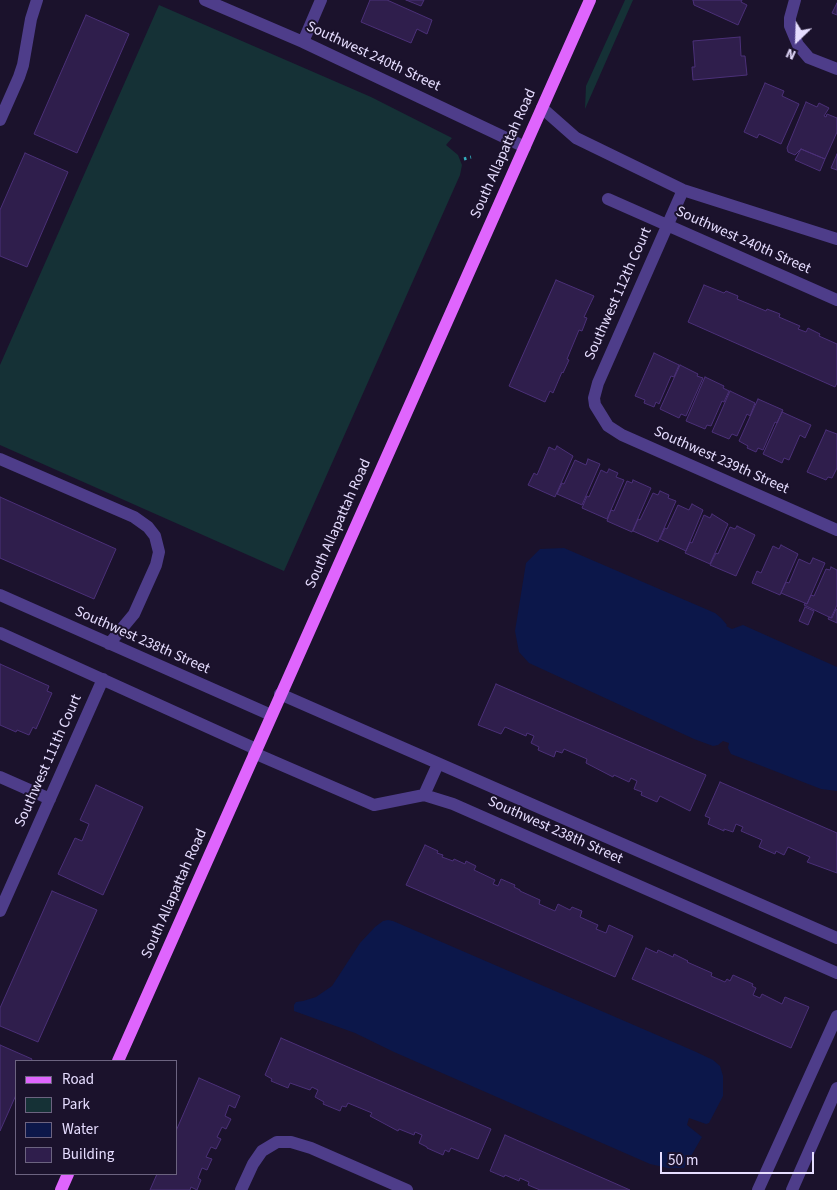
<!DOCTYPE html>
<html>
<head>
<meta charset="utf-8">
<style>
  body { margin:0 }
  #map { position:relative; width:837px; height:1190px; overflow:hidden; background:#1b122c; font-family:"Source Sans 3",sans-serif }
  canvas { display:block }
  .legend { position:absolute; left:15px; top:1060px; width:162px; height:115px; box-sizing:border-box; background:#1b122c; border:1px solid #6c6380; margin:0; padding:6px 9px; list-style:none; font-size:15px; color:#e6ddff }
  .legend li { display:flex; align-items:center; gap:10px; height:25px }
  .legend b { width:25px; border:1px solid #6c6380 }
  .north { position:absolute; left:772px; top:15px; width:50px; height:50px; -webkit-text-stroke:4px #1b122c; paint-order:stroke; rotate:204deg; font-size:14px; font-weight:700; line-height:20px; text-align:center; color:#e6ddff }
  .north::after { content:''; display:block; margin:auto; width:18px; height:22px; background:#e6ddff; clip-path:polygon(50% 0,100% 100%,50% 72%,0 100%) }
  .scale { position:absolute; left:660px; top:1152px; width:154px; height:22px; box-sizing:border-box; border:2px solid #e6ddff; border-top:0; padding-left:6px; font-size:15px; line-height:18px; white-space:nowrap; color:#e6ddff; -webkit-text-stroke:4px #1b122c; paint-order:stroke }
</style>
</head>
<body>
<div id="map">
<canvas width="837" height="1190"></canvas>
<ul class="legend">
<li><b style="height:6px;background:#df65fd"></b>Road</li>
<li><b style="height:14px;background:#153136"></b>Park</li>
<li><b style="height:14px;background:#0c174a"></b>Water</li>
<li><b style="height:14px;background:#2f1e4c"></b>Building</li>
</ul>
<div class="north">N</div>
<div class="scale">50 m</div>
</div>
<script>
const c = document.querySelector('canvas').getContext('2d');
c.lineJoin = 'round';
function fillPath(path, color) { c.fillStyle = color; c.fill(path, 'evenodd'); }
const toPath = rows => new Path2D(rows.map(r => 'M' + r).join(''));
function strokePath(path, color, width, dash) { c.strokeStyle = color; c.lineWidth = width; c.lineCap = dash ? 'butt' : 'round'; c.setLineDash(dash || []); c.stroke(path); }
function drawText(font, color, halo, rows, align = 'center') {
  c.font = font + ' "Source Sans 3",sans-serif'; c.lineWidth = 4; c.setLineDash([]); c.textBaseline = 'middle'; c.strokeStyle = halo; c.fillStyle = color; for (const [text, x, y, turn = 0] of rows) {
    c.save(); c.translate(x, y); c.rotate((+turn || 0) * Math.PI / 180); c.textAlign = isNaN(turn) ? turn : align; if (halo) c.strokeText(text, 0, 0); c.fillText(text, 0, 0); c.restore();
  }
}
fillPath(toPath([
  [625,0,633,0,585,109,586,86],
  [159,5,371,97,452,138,446,145,458,155,462,165,460,175,284,571,0,445,0,365]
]), '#153136');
fillPath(toPath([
  [564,548,715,613,721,618,727,625,726,626,732,629,743,625,837,667,837,791,821,789,731,754,728,748,729,743,723,741,718,745,713,746,694,739,529,663,519,652,515,631,526,563,540,549],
  [388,920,393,921,694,1051,713,1060,720,1066,723,1076,723,1096,709,1123,706,1124,689,1118,687,1125,702,1137,684,1168,668,1168,650,1164,394,1052,355,1033,294,1011,294,1005,296,1002,303,1001,316,997,332,986,360,943,375,927,383,921]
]), '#0c174a');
const building = toPath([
  [370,0,387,0,432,20,427,34,417,29,411,43,361,22,370,0],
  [406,0,424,0,421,6,406,0],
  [693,0,742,0,741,2,747,5,738,25,694,5,693,0],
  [837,3,837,15,832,13,837,3],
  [86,15,129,34,77,153,34,134,86,15],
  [740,37,741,56,745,56,747,75,693,80,692,67,695,67,693,41,740,37],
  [765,83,784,91,782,96,799,104,781,144,759,134,757,138,744,132,765,83],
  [806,102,817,107,819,103,829,108,824,116,826,117,827,114,837,118,837,132,825,159,801,149,795,155,788,152,787,148,806,102],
  [801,149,825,159,820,171,795,160,801,149],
  [25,153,68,172,27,267,0,256,0,210,25,153],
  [837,154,837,170,831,168,837,154],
  [556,280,594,296,584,317,587,318,582,331,579,330,567,359,569,360,563,373,562,372,553,393,550,391,545,402,509,386,556,280],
  [704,285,724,293,726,291,738,296,737,299,766,311,767,309,780,314,779,317,800,326,798,329,806,332,808,328,820,334,819,336,837,344,837,383,835,387,688,322,704,285],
  [654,353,679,365,674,377,671,376,659,404,656,402,654,407,644,403,645,400,635,396,654,353],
  [680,365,698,374,697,376,703,378,686,416,681,414,679,418,660,409,680,365],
  [705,377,724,386,723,388,729,391,724,402,722,401,711,426,707,425,705,429,686,421,705,377],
  [730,391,755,403,750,416,747,414,737,436,732,434,729,439,712,432,730,391],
  [758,399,783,410,777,423,775,422,763,450,758,448,756,452,747,448,748,446,739,441,758,399],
  [782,412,811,425,805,438,800,435,789,460,784,458,782,463,763,454,782,412],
  [826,430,837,434,837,468,832,478,828,477,826,480,807,472,826,430],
  [557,446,573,456,555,497,528,485,534,473,537,475,549,447,555,450,557,446],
  [588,459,600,464,582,505,557,494,562,483,564,484,575,460,586,465,588,459],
  [609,469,618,473,616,477,624,480,607,519,582,508,587,496,589,497,601,470,607,473,609,469],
  [633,480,651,488,632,532,607,521,611,510,614,511,627,481,632,483,633,480],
  [660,491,669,495,668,498,676,501,658,542,633,531,638,519,640,520,653,493,658,495,660,491],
  [0,497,116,549,94,599,0,558,0,497],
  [692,504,703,510,686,551,660,539,665,528,667,529,678,505,689,510,692,504],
  [712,514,728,524,710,564,685,553,690,542,692,543,704,515,710,518,712,514],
  [737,526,755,535,736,576,710,565,716,553,718,554,730,527,735,529,737,526],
  [781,545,798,554,780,595,752,583,757,571,761,573,773,546,779,549,781,545],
  [813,558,825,563,807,604,781,593,786,582,789,583,799,559,810,564,813,558],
  [831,567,837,570,837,605,831,618,804,605,805,603,807,604,811,595,814,596,826,569,830,570,831,567],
  [805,607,814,611,808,625,799,621,805,607],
  [836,609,837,610,837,623,828,619,829,617,832,618,836,609],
  [0,664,49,686,47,691,52,693,36,729,33,727,29,735,17,730,16,732,0,725,0,664],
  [496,684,706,775,690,811,660,796,657,802,641,795,642,792,634,789,637,781,631,778,629,782,614,775,613,777,586,763,587,759,564,749,562,753,556,751,554,757,538,750,539,747,531,743,534,736,527,733,526,736,505,727,501,734,478,725,496,684],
  [720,782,837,833,837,873,807,862,810,857,788,847,784,855,776,851,775,854,759,847,762,840,741,831,743,827,736,824,733,832,724,829,724,831,708,824,710,818,705,816,720,782],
  [96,785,143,807,103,895,58,874,75,838,82,841,89,824,80,820,96,785],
  [425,845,438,851,437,853,443,855,442,857,453,861,454,859,465,864,466,861,476,866,474,870,495,880,493,884,498,886,501,879,515,885,514,887,520,890,520,891,540,900,539,904,555,911,558,904,570,910,572,907,582,911,580,917,598,925,596,929,606,933,609,925,633,936,615,977,406,885,425,845],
  [52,891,97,910,38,1042,0,1026,0,1008,52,891],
  [646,948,657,953,658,950,673,957,674,954,688,961,687,962,712,973,711,976,725,982,727,979,730,981,733,975,753,984,752,986,756,988,753,995,760,998,762,994,782,1004,785,997,809,1007,791,1048,632,979,646,948],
  [281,1038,491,1129,478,1159,451,1148,449,1152,445,1150,443,1155,427,1148,427,1147,419,1143,422,1135,415,1132,414,1135,399,1129,398,1131,370,1116,372,1113,348,1103,346,1107,342,1106,340,1111,323,1104,324,1102,315,1097,318,1090,312,1087,310,1090,290,1083,288,1088,271,1081,272,1079,265,1075,281,1038],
  [0,1045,32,1059,31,1061,16,1061,16,1095,0,1131,0,1045],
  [199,1078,240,1096,235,1108,229,1105,225,1116,231,1119,226,1129,222,1127,217,1137,221,1139,216,1149,211,1147,206,1157,212,1159,207,1170,202,1168,198,1178,201,1180,197,1190,191,1187,190,1190,150,1190,157,1174,176,1174,176,1131,199,1078],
  [505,1135,630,1190,540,1190,528,1185,529,1182,520,1178,519,1181,505,1175,504,1177,490,1171,505,1135]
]);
fillPath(building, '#2f1e4c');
strokePath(building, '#4b3078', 1);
strokePath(toPath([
  [464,159,471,157]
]), '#32adbd', 3, [2.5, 4]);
strokePath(toPath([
  [205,0,303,42,525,147],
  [795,0,790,18,790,26,798,45,809,58,837,69],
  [303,42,321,0],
  [542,108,576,138,683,190,837,239],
  [0,120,19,77,23,65,31,19,37,0],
  [683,190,598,383,594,398,595,405,608,426,622,435,837,530],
  [608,199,837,300],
  [0,459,134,517,148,527,155,536,159,552,156,565,134,614,109,644],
  [0,595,271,715],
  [0,633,256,749],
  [280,694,837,938],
  [254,753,374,805,424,795,453,804,837,973],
  [0,777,50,799],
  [424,795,438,764],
  [0,911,103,679],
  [241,1190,253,1164,262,1151,277,1142,291,1142,311,1148,407,1190],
  [758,1190,837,1016],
  [792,1190,837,1088]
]), '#4e3d8a', 12);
strokePath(toPath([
  [118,1061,590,0],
  [61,1190,68,1174]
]), '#df65fd', 12);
drawText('15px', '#e6ddff', '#1b122c', [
  ["Southwest 240th Street",373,57,25],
  ["South Allapattah Road",504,154,-66],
  ["Southwest 240th Street",743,241,24],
  ["Southwest 112th Court",619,294,-66],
  ["Southwest 239th Street",721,461,24],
  ["South Allapattah Road",339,524,-66],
  ["Southwest 238th Street",142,641,24],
  ["Southwest 111th Court",49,761,-66],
  ["Southwest 238th Street",555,831,24],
  ["South Allapattah Road",175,894,-66]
]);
</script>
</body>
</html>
